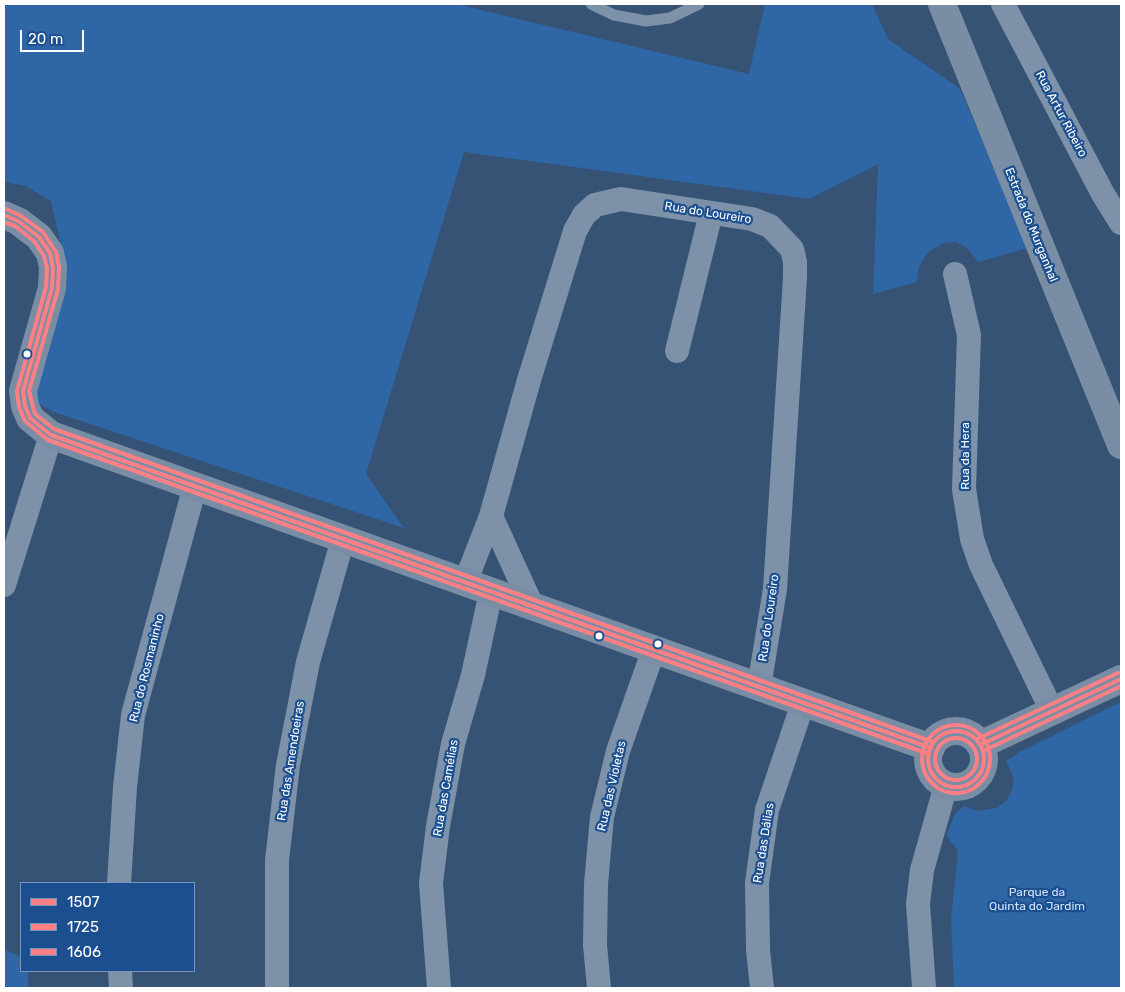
<!DOCTYPE html>
<html>
<head>
<meta charset="utf-8">
<style>
  body { margin:0 }
  #map { position:relative; width:1125px; height:992px; overflow:hidden; background:#365274; font-family:Rubik,sans-serif }
  canvas { display:block }
  .frame { position:absolute; inset:0; border:5px solid #fff; pointer-events:none }
  .legend { position:absolute; left:20px; top:882px; width:175px; height:90px; box-sizing:border-box; background:#1b4f8f; border:1px solid #7695bc; margin:0; padding:6px 9px; list-style:none; font-size:15px; color:#fff }
  .legend li { display:flex; align-items:center; gap:10px; height:25px }
  .legend b { width:25px; border:1px solid #7695bc }
  .scale { position:absolute; left:20px; top:30px; width:64px; height:22px; box-sizing:border-box; border:2px solid #fff; border-top:0; padding-left:6px; font-size:15px; line-height:18px; white-space:nowrap; color:#fff; -webkit-text-stroke:4px #1b4f8f; paint-order:stroke }
</style>
</head>
<body>
<div id="map">
<canvas width="1125" height="992"></canvas>
<div class="frame"></div>
<ul class="legend">
<li><b style="height:6px;background:#ff8084"></b>1507</li>
<li><b style="height:6px;background:#ff8084"></b>1725</li>
<li><b style="height:6px;background:#ff8084"></b>1606</li>
</ul>
<div class="scale">20 m</div>
</div>
<script>
const c = document.querySelector('canvas').getContext('2d');
c.lineJoin = 'round';
function fillPath(path, color) { c.fillStyle = color; c.fill(path, 'evenodd'); }
const toPath = rows => new Path2D(rows.map(r => 'M' + r).join(''));
function strokePath(path, color, width, dash) { c.strokeStyle = color; c.lineWidth = width; c.lineCap = dash ? 'butt' : 'round'; c.setLineDash(dash || []); c.stroke(path); }
function drawText(font, color, halo, rows, align = 'center') {
  c.font = font + ' Rubik,sans-serif'; c.lineWidth = 4.5; c.setLineDash([]); c.textBaseline = 'middle'; c.strokeStyle = halo; c.fillStyle = color; for (const [text, x, y, turn = 0] of rows) {
    c.save(); c.translate(x, y); c.rotate((+turn || 0) * Math.PI / 180); c.textAlign = isNaN(turn) ? turn : align; if (halo) c.strokeText(text, 0, 0); c.fillText(text, 0, 0); c.restore();
  }
}
fillPath(toPath([
  [4,4,456,4,749,74,765,4,872,4,888,39,960,89,1028,248,978,262,966,247,956,242,943,243,928,252,919,267,917,282,873,294,878,164,809,199,464,152,366,474,404,528,54,412,38,403,33,392,66,269,51,201,26,186,4,182],
  [1121,702,1121,988,954,988,951,920,958,851,946,835,955,814,964,806,977,811,996,808,1006,801,1012,790,1014,778,1006,761,1021,751],
  [4,949,21,957,21,971,28,971,28,988,4,988]
]), '#2f66a5');
strokePath(toPath([
  [591,4,614,15,646,21,670,18,699,4]
]), '#7d92a8', 11);
strokePath(toPath([
  [1003,4,1103,194,1121,223],
  [955,274,969,335,964,489,972,539,981,565,1052,711],
  [677,351,711,213],
  [465,583,491,516],
  [4,585,51,435],
  [532,606,491,516,529,380,575,231,584,215,595,205,621,199,752,219,770,226,792,249,795,262,795,278,775,589,759,687],
  [119,883,125,787,133,715,195,486],
  [120,971,121,988],
  [277,988,277,860,288,765,308,662,343,539],
  [439,988,431,883,438,826,453,744,473,675,491,592],
  [599,988,595,945,596,884,602,817,618,751,654,649],
  [762,988,758,950,757,883,767,810,803,703],
  [924,988,918,904,922,870,946,785]
]), '#7d92a8', 24);
strokePath(toPath([
  [942,4,1121,445],
  [4,215,18,221,39,237,50,253,53,267,52,288,23,391,25,406,30,418,51,435,931,748],
  '928 759a28 28 0 1 1 56 0a28 28 0 1 1-56 0Z',
  [980,745,1121,679]
]), '#798da4', 28);
strokePath(toPath([
  [4,215,18,221,39,237,50,253,53,267,52,288,23,391,25,406,30,418,51,435,931,748],
  '928 759a28 28 0 1 1 56 0a28 28 0 1 1-56 0Z',
  [980,745,1121,679]
]), '#ff8084', 4);
strokePath(toPath([
  [4,222,15,226,34,241,44,256,47,268,46,287,17,391,19,407,25,421,48,440,929,754],
  '922 759a34 34 0 1 1 68 0a34 34 0 1 1-68 0Z',
  [983,751,1121,686]
]), '#ff8084', 4);
strokePath(toPath([
  [6,209,21,216,43,232,56,252,59,267,58,289,29,391,35,414,54,429,933,742],
  '935 759a21 21 0 1 1 42 0a21 21 0 1 1-42 0Z',
  [977,739,1118,673]
]), '#ff8084', 4);
for (const [x, y, r, color] of [
  [27,354,4.5,"#fff"],
  [599,636,4.5,"#fff"],
  [658,644,4.5,"#fff"]
]) { const dot = new Path2D(); dot.arc(x, y, r, 0, 2 * Math.PI); c.fillStyle = color; c.fill(dot); strokePath(dot, '#1b4f8f', 2); }
drawText('12px', '#fff', '#1b4f8f', [
  ["Rua Artur Ribeiro",1061,114,62],
  ["Rua do Loureiro",708,213,9],
  ["Estrada do Murganhal",1031,225,68],
  ["Rua da Hera",966,456,-90],
  ["Rua do Loureiro",769,618,-82],
  ["Rua do Rosmaninho",147,668,-76],
  ["Rua das Amendoeiras",291,761,-81],
  ["Rua das Violetas",612,786,-77],
  ["Rua das Camélias",446,788,-80],
  ["Rua das Dálias",764,843,-81]
]);
drawText('12px', '#cfe3fa', '#1b4f8f', [
  ["Parque da",1037,893],
  ["Quinta do Jardim",1037,907]
]);
</script>
</body>
</html>
